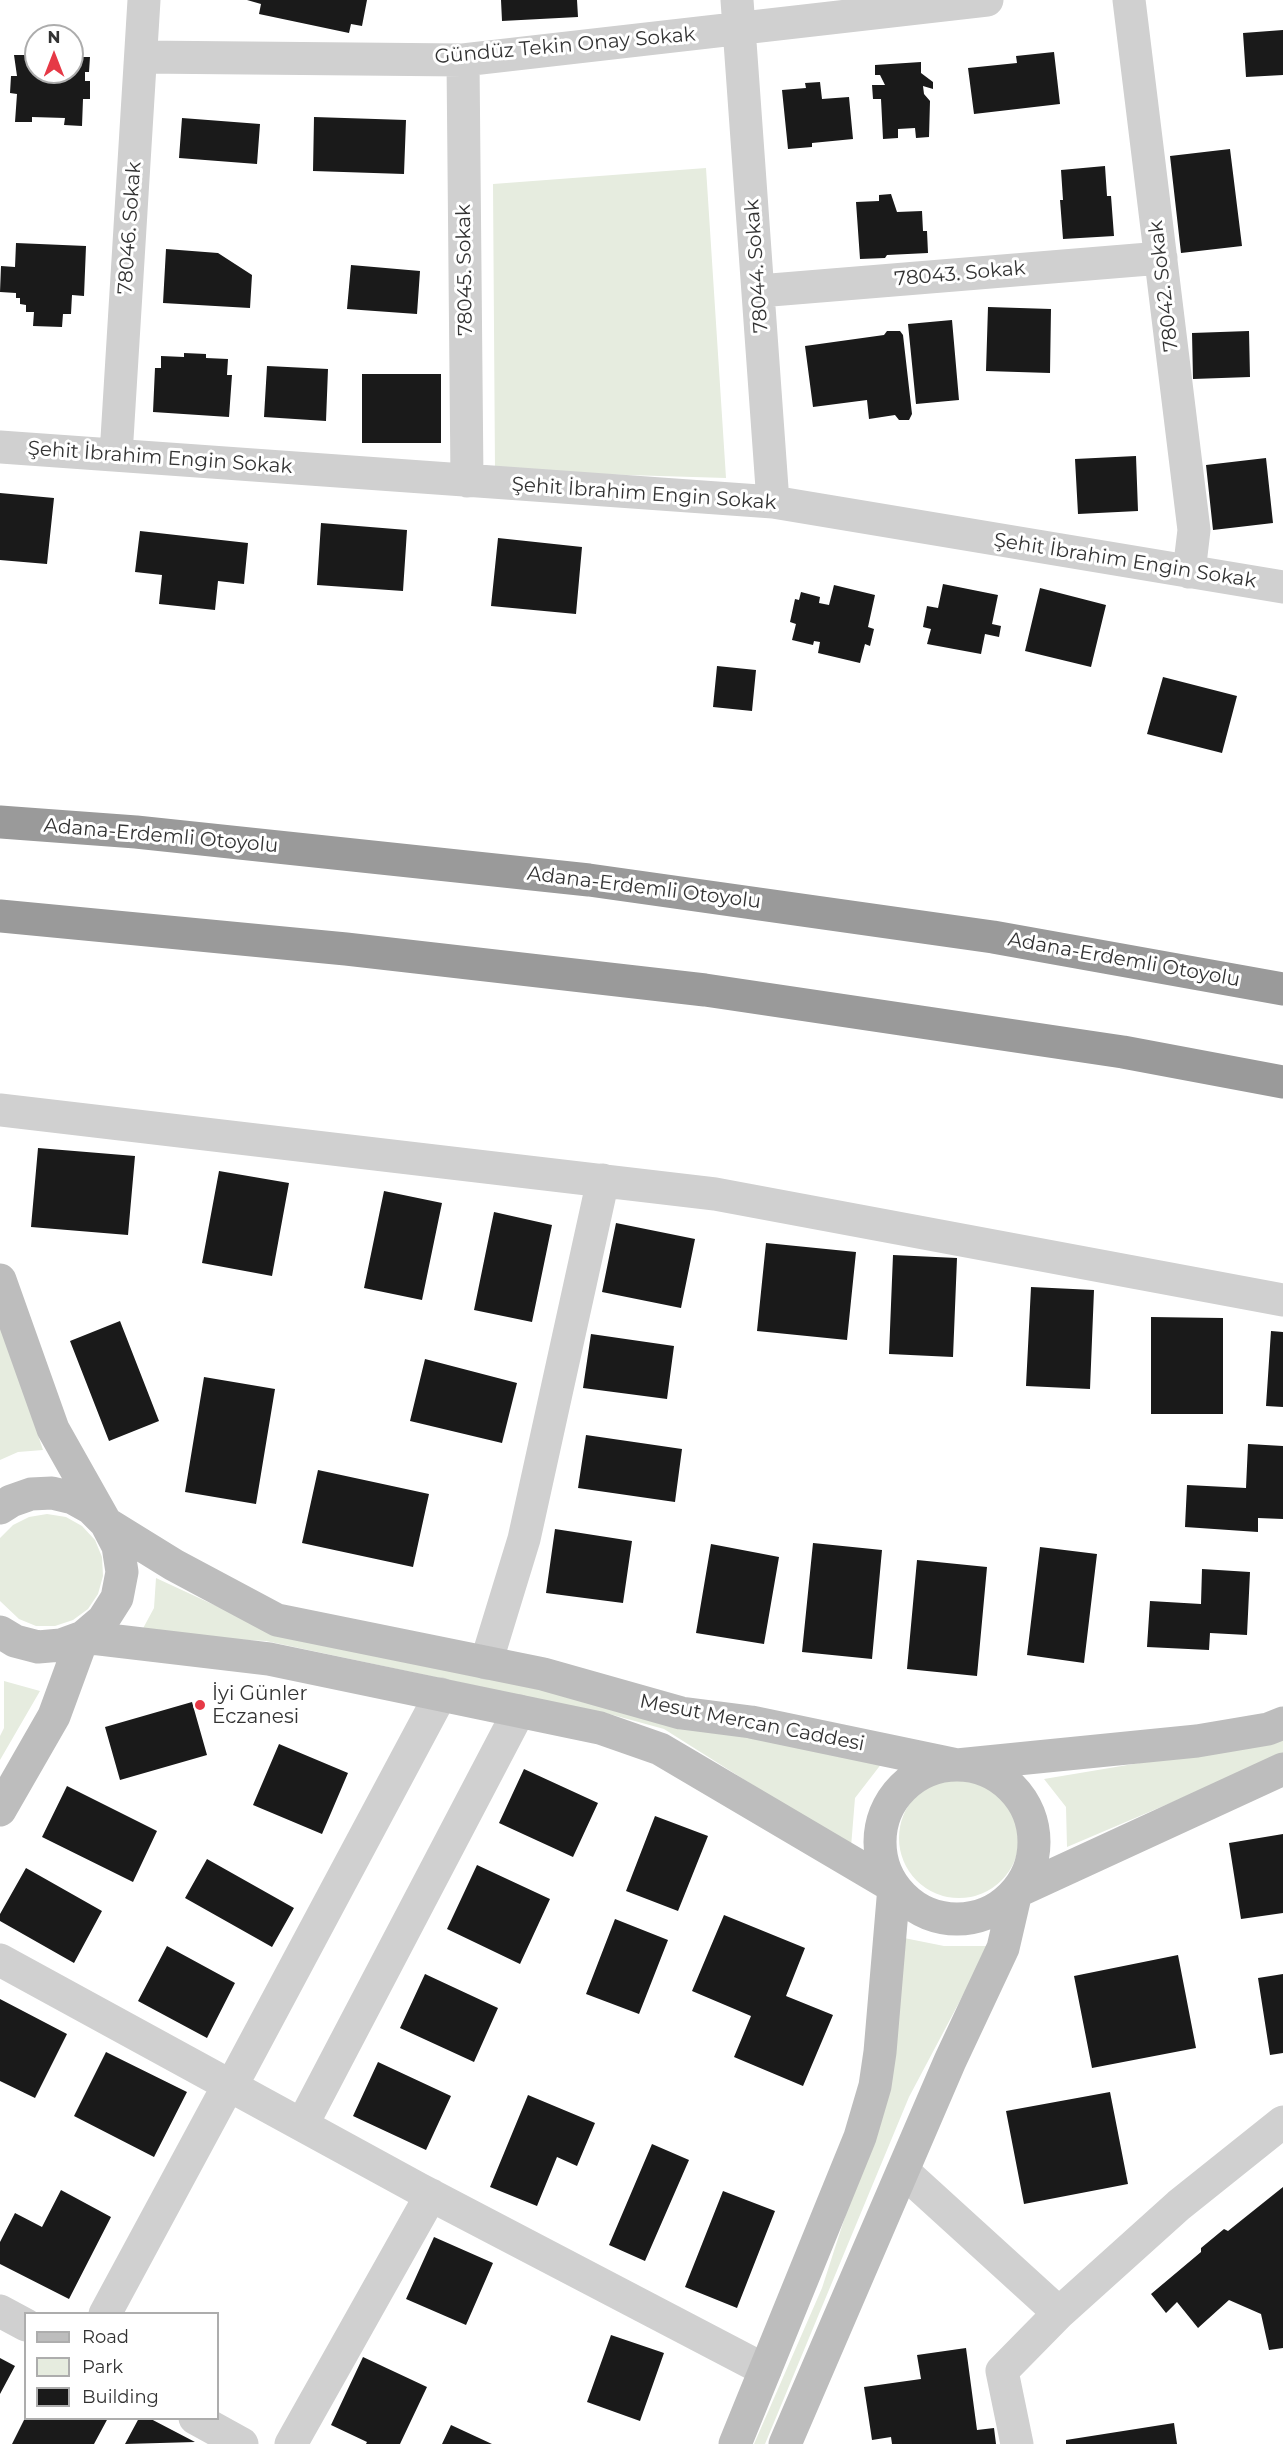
<!DOCTYPE html>
<html>
<head>
<meta charset="utf-8">
<style>
  body { margin:0 }
  #map { position:relative; width:1283px; height:2444px; overflow:hidden; background:#fff; font-family:Montserrat,sans-serif }
  canvas { display:block }
  .legend { position:absolute; left:24px; top:2312px; width:195px; height:108px; box-sizing:border-box; background:#fff; border:2px solid #adadad; margin:0; padding:8px 10px; list-style:none; font-size:18px; color:#333 }
  .legend li { display:flex; align-items:center; gap:12px; height:30px }
  .legend b { width:30px; border:2px solid #adadad }
  .north { position:absolute; left:24px; top:24px; width:60px; height:60px; box-sizing:border-box; background:#fff; border:2px solid #adadad; border-radius:50%; rotate:0deg; font-size:16px; font-weight:700; line-height:24px; text-align:center; color:#333 }
  .north::after { content:''; display:block; margin:auto; width:21px; height:27px; background:#e63946; clip-path:polygon(50% 0,100% 100%,50% 72%,0 100%) }
</style>
</head>
<body>
<div id="map">
<canvas width="1283" height="2444"></canvas>
<ul class="legend">
<li><b style="height:8px;background:#bdbdbd"></b>Road</li>
<li><b style="height:16px;background:#e6ecdf"></b>Park</li>
<li><b style="height:16px;background:#1a1a1a"></b>Building</li>
</ul>
<div class="north">N</div>
</div>
<script>
const c = document.querySelector('canvas').getContext('2d');
c.lineJoin = 'round';
function fillPath(path, color) { c.fillStyle = color; c.fill(path, 'evenodd'); }
const toPath = rows => new Path2D(rows.map(r => 'M' + r).join(''));
function strokePath(path, color, width, dash) { c.strokeStyle = color; c.lineWidth = width; c.lineCap = dash ? 'butt' : 'round'; c.setLineDash(dash || []); c.stroke(path); }
function drawText(font, color, halo, rows, align = 'center') {
  c.font = font + ' Montserrat,sans-serif'; c.lineWidth = 6; c.setLineDash([]); c.textBaseline = 'middle'; c.strokeStyle = halo; c.fillStyle = color; for (const [text, x, y, turn = 0] of rows) {
    c.save(); c.translate(x, y); c.rotate((+turn || 0) * Math.PI / 180); c.textAlign = isNaN(turn) ? turn : align; if (halo) c.strokeText(text, 0, 0); c.fillText(text, 0, 0); c.restore();
  }
}
fillPath(toPath([
  [706,168,726,478,495,471,493,184],
  [0,1321,43,1450,18,1452,0,1460],
  [47,1514,66,1517,82,1526,95,1540,102,1557,103,1576,98,1594,88,1609,73,1620,55,1626,36,1626,19,1619,0,1601,0,1538,13,1525,29,1517],
  [156,1578,268,1630,882,1763,855,1798,851,1847,664,1729,613,1715,266,1641,140,1634,154,1608],
  [4,1681,40,1691,0,1760,0,1736,4,1728],
  [1283,1739,1283,1755,1067,1847,1066,1807,1044,1779],
  '899 1838a60 60 0 1 1 120 0a60 60 0 1 1-120 0Z',
  [904,1938,944,1946,989,1946,909,2097,765,2444,754,2444,822,2288,887,2087]
]), '#e6ecdf');
fillPath(toPath([
  [247,0,367,0,362,26,351,24,349,33,259,14,261,4],
  [501,0,577,0,578,17,502,21],
  [1283,30,1283,75,1246,77,1243,33],
  [1054,52,1060,104,974,114,968,68,1017,63,1016,56],
  [14,55,36,55,36,72,72,72,72,57,90,57,89,72,85,72,85,81,90,81,90,99,83,99,82,126,64,125,65,118,32,117,32,122,15,122,17,94,10,93,11,76,17,76],
  [921,62,921,73,933,82,933,89,923,86,924,94,930,101,929,137,916,138,915,128,898,129,898,138,883,139,881,99,873,99,872,85,885,85,880,75,875,75,875,65],
  [820,82,822,99,849,97,853,139,812,143,812,147,788,149,782,90,806,88,805,83],
  [314,117,406,120,404,174,313,171],
  [182,118,260,124,257,164,179,158],
  [1230,149,1242,246,1181,253,1170,156],
  [1105,166,1107,196,1111,196,1114,236,1063,239,1060,200,1063,200,1061,170],
  [891,194,897,212,922,211,923,231,927,231,928,253,887,255,885,258,860,259,856,202,879,201,879,195],
  [16,243,86,246,84,296,72,295,71,314,63,314,62,327,33,326,34,312,26,312,26,305,20,304,20,298,16,298,16,293,0,292,1,266,15,267],
  [166,249,218,253,252,275,250,308,163,303],
  [351,265,420,271,417,314,347,309],
  [988,307,1051,309,1050,373,986,371],
  [952,320,959,400,916,404,908,324],
  [887,331,900,331,903,335,912,414,909,420,899,420,895,415,869,419,867,400,813,407,805,346,884,335],
  [1249,331,1250,377,1193,379,1192,333],
  [184,353,206,354,206,358,228,359,227,375,232,375,229,417,153,412,155,368,161,368,161,356,184,357],
  [267,366,328,369,326,421,264,417],
  [362,374,441,374,441,443,362,443],
  [1136,456,1138,511,1078,514,1075,459],
  [1266,458,1273,523,1213,530,1206,465],
  [0,493,54,498,47,564,0,560],
  [321,523,407,530,403,591,317,585],
  [140,531,248,543,244,584,218,581,215,610,159,604,162,575,135,572],
  [498,538,582,547,576,614,491,606],
  [943,584,998,595,992,624,1001,626,999,637,985,634,981,654,927,644,931,629,923,627,927,606,938,608],
  [834,585,875,595,868,627,874,629,870,646,865,644,860,663,818,653,820,642,814,641,813,645,792,640,796,624,790,622,795,599,799,600,801,592,820,597,819,603,829,605],
  [1040,588,1106,605,1091,667,1025,651],
  [717,666,756,670,752,711,713,707],
  [1163,677,1237,696,1222,753,1147,734],
  [38,1148,135,1156,128,1235,31,1227],
  [219,1171,289,1183,272,1276,202,1263],
  [384,1191,442,1203,422,1300,364,1288],
  [494,1212,552,1225,532,1322,474,1310],
  [616,1223,695,1239,681,1308,602,1292],
  [766,1243,856,1252,847,1340,757,1331],
  [893,1255,957,1258,953,1357,889,1354],
  [1031,1287,1094,1290,1090,1389,1026,1386],
  [1151,1317,1223,1318,1223,1414,1151,1414],
  [120,1321,159,1421,109,1441,70,1341],
  [1271,1331,1283,1332,1283,1407,1266,1406],
  [591,1334,674,1346,667,1399,583,1388],
  [425,1359,517,1383,502,1443,410,1421],
  [204,1377,275,1389,256,1504,185,1492],
  [586,1435,682,1449,675,1502,578,1488],
  [1248,1444,1283,1446,1283,1519,1258,1518,1258,1532,1185,1527,1187,1485,1246,1488],
  [318,1470,429,1494,413,1567,302,1543],
  [555,1529,632,1541,623,1603,546,1593],
  [813,1543,882,1550,872,1659,802,1652],
  [711,1544,779,1557,764,1644,696,1633],
  [1040,1547,1097,1554,1084,1663,1027,1655],
  [917,1560,987,1567,977,1676,907,1669],
  [1202,1569,1250,1572,1247,1635,1210,1633,1209,1650,1147,1647,1150,1601,1201,1604],
  [192,1702,207,1755,120,1780,105,1727],
  [279,1744,348,1773,322,1834,253,1805],
  [524,1769,598,1803,573,1857,499,1823],
  [67,1786,157,1831,133,1882,42,1837],
  [655,1816,708,1836,678,1911,626,1891],
  [1283,1834,1283,1913,1241,1919,1229,1843],
  [207,1859,294,1908,272,1947,185,1898],
  [477,1865,550,1899,520,1964,447,1929],
  [26,1868,102,1911,74,1963,0,1921,0,1914],
  [724,1915,805,1948,786,1996,833,2015,803,2086,734,2057,751,2016,692,1991],
  [615,1919,668,1940,639,2014,586,1994],
  [167,1946,235,1983,207,2038,138,2001],
  [1178,1955,1196,2048,1092,2068,1074,1976],
  [425,1974,498,2008,474,2062,400,2028],
  [1283,1974,1283,2053,1270,2055,1258,1978],
  [0,1999,67,2034,35,2098,0,2081],
  [106,2052,187,2092,154,2157,74,2116],
  [378,2062,451,2096,426,2150,353,2116],
  [1110,2092,1128,2184,1024,2204,1006,2111],
  [528,2095,595,2123,577,2166,557,2157,537,2206,490,2187],
  [652,2144,689,2160,645,2261,609,2245],
  [1283,2187,1283,2348,1269,2350,1261,2314,1229,2300,1198,2328,1177,2302,1166,2313,1151,2294,1201,2252,1201,2248,1224,2229,1228,2231],
  [61,2190,111,2217,69,2299,0,2264,0,2242,15,2213,42,2227],
  [723,2191,775,2211,737,2308,685,2287],
  [434,2237,493,2263,466,2325,406,2299],
  [611,2335,664,2353,640,2421,587,2402],
  [966,2348,977,2430,994,2428,996,2444,892,2444,891,2437,872,2440,864,2387,921,2379,917,2355],
  [363,2357,427,2387,400,2444,366,2444,367,2442,331,2425],
  [0,2358,15,2366,0,2394],
  [25,2418,108,2418,94,2444,12,2444],
  [139,2418,149,2418,195,2442,125,2444],
  [1174,2423,1177,2444,1066,2444,1066,2440],
  [451,2425,492,2444,442,2444]
]), '#1a1a1a');
strokePath(toPath([
  [737,0,773,502],
  [1129,0,1194,530,1189,572],
  [141,57,463,60,987,0],
  [463,60,467,481],
  [759,291,1161,258],
  [0,447,773,502,1283,587],
  [116,455,144,0],
  [0,1110,715,1194,1283,1300],
  [486,1663,524,1539,603,1180],
  [0,1960,419,2189,765,2370],
  [302,2125,519,1711],
  [903,2171,1059,2313],
  [0,2311,26,2325],
  [105,2314,221,2099,231,2087,441,1694],
  [195,2418,242,2444],
  [291,2444,431,2195],
  [1017,2444,1002,2371,1059,2313,1179,2205,1283,2122]
]), '#d0d0d0', 33);
strokePath(toPath([
  [0,1280,53,1429,106,1523,174,1565,277,1620,543,1674,681,1713,751,1722,957,1765,1197,1741,1268,1729,1283,1723],
  [0,1508,11,1501,31,1494,52,1493,73,1498,91,1508,106,1523,118,1546,122,1572,117,1598,103,1620,83,1637,61,1645,38,1647,15,1641,0,1632],
  [83,1637,269,1659,600,1728,660,1749,894,1887],
  '880 1842a77 77 0 1 1 154 0a77 77 0 1 1-154 0Z',
  [0,1810,54,1716,83,1637],
  [1016,1892,1283,1769],
  [735,2444,860,2137,875,2086,880,2052,894,1887],
  [785,2444,950,2061,1003,1948,1016,1892]
]), '#bdbdbd', 33);
strokePath(toPath([
  [0,822,136,832,589,880,993,937,1283,989],
  [0,916,346,949,705,990,1123,1052,1283,1082]
]), '#9a9a9a', 33);
for (const [x, y, r, color] of [
  [200,1705,6,"#e63946"]
]) { const dot = new Path2D(); dot.arc(x, y, r, 0, 2 * Math.PI); c.fillStyle = color; c.fill(dot); strokePath(dot, '#fff', 2); }
drawText('20px', '#333', '#fff', [
  ["Gündüz Tekin Onay Sokak",565,46,-5],
  ["78046. Sokak",130,228,-86],
  ["78044. Sokak",757,266,-94],
  ["78045. Sokak",465,270,-91],
  ["78043. Sokak",960,274,-5],
  ["78042. Sokak",1164,286,-97],
  ["Şehit İbrahim Engin Sokak",160,458,4],
  ["Şehit İbrahim Engin Sokak",644,494,4],
  ["Şehit İbrahim Engin Sokak",1125,561,9],
  ["Adana-Erdemli Otoyolu",161,836,5],
  ["Adana-Erdemli Otoyolu",644,888,7],
  ["Adana-Erdemli Otoyolu",1124,960,10],
  ["Mesut Mercan Caddesi",752,1723,11]
]);
drawText('20px', '#333', '#fff', [
  ["İyi Günler",212,1694],
  ["Eczanesi",212,1717]
], 'left');
</script>
</body>
</html>
